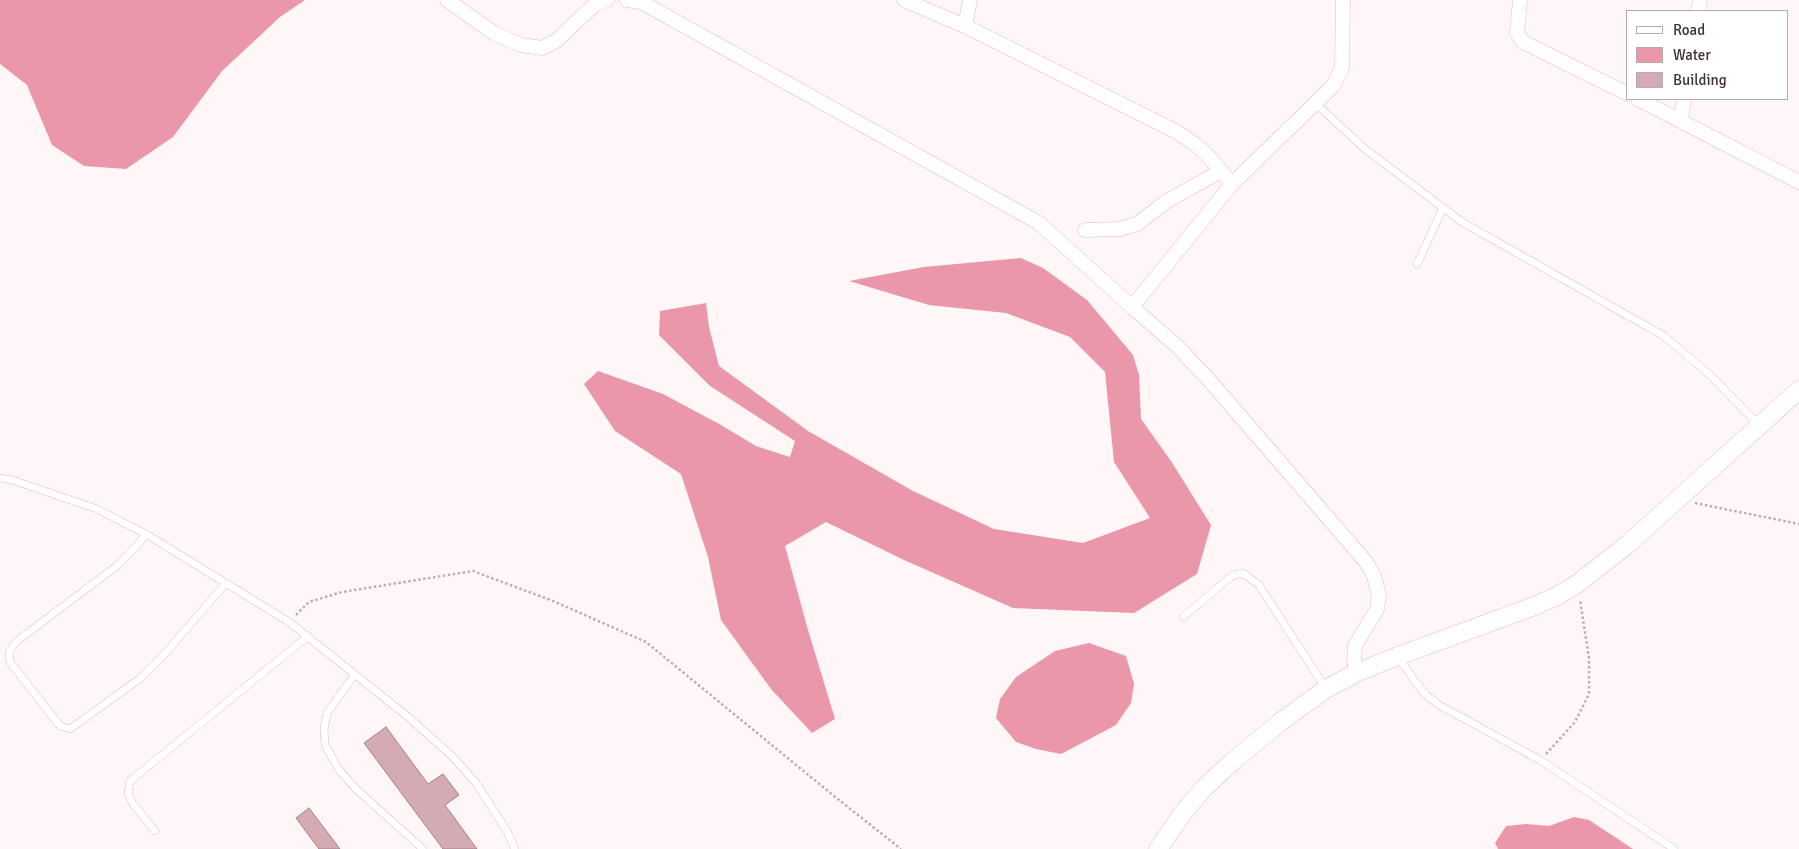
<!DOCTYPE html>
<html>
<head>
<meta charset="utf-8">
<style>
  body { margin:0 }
  #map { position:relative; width:1799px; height:849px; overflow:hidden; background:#fff6f7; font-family:Signika,sans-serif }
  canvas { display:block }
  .legend { position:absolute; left:1626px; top:10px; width:162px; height:90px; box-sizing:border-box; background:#fff; border:1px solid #b3acad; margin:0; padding:6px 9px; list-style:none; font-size:15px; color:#402f33 }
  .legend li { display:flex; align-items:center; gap:10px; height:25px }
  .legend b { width:25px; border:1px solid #b3acad }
</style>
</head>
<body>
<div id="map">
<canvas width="1799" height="849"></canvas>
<ul class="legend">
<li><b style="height:6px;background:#fff"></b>Road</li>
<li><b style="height:14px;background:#ea97aa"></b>Water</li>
<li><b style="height:14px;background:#d4abb3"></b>Building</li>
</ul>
</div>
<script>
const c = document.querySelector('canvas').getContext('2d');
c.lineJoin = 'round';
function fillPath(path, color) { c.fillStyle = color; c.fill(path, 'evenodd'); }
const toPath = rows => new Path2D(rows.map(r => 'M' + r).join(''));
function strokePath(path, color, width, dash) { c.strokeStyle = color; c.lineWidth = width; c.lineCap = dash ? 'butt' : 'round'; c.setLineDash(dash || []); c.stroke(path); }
fillPath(toPath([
  [0,0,305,0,280,17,222,71,173,137,126,169,84,166,52,145,27,85,0,64],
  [1021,258,1043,268,1087,300,1133,355,1139,375,1141,419,1171,461,1211,525,1197,574,1134,613,1013,608,904,560,826,522,785,546,808,630,835,719,812,733,771,689,721,620,708,557,681,474,615,431,584,384,598,371,663,394,721,425,756,446,790,457,795,441,710,386,659,335,660,311,706,303,709,327,719,366,808,431,913,491,994,529,1083,543,1150,518,1114,462,1105,372,1070,337,1006,313,929,305,849,281,924,267],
  [1089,643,1126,656,1134,684,1131,703,1116,725,1061,754,1036,749,1016,742,996,718,1000,699,1016,677,1055,651],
  [1574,817,1589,820,1633,849,1498,849,1495,843,1506,826,1526,824,1549,826]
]), '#ea97aa');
const building = toPath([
  [386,727,428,784,443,774,459,795,445,805,477,849,443,849,364,743,386,727],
  [309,808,340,849,319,849,296,818,309,808]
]);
fillPath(building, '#d4abb3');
strokePath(building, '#a78087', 1);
const service = toPath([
  [1315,103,1365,149,1462,222,1664,336,1710,375,1759,425],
  [1417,264,1443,208],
  [0,478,12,480,97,509,146,534,289,622,407,716,453,757,476,783,507,831,515,849],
  [146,534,134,549,118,565,17,641,9,652,10,662,60,726,70,729,142,677,163,656,226,583],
  [1183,617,1233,575,1243,573,1259,585,1326,689],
  [1398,656,1414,680,1426,695,1439,705,1540,760,1674,849],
  [355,674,327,713,324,729,325,745,339,770,356,789,423,849],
  [155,831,133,804,128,793,130,781,308,636]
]);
const minor = toPath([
  [447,0,494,33,521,45,542,48,556,41,595,4,607,0],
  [627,0,641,2,1039,223,1132,307],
  [904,0,965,26,1177,132,1196,145,1209,157,1232,184],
  [1343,0,1342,68,1333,86,1232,184,1132,307,1177,346,1209,380,1366,562,1374,576,1379,595,1377,609,1355,646,1354,660,1356,673],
  [1520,0,1517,33,1523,42,1628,94],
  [1698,11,1700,0],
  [965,26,970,0],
  [1638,99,1799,182],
  [1681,120,1684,99],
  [1085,230,1120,229,1137,224,1167,201,1221,171]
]);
const tertiary = toPath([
  [1158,849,1183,813,1203,789,1232,762,1279,723,1326,689,1356,673,1398,656,1532,607,1557,596,1577,584,1628,544,1799,390]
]);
strokePath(service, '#e5bbc3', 8);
strokePath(minor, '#e5bbc3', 15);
strokePath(tertiary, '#e5bbc3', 19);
strokePath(toPath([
  [1695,503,1799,524],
  [296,615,309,602,342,592,473,571,553,601,646,642,834,796,901,849],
  [1546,754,1575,722,1589,694,1589,658,1580,600]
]), '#baafb1', 2.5, [2.5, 2.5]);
strokePath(service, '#fff', 7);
strokePath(minor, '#fff', 14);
strokePath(tertiary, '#fff', 18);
</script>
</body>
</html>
